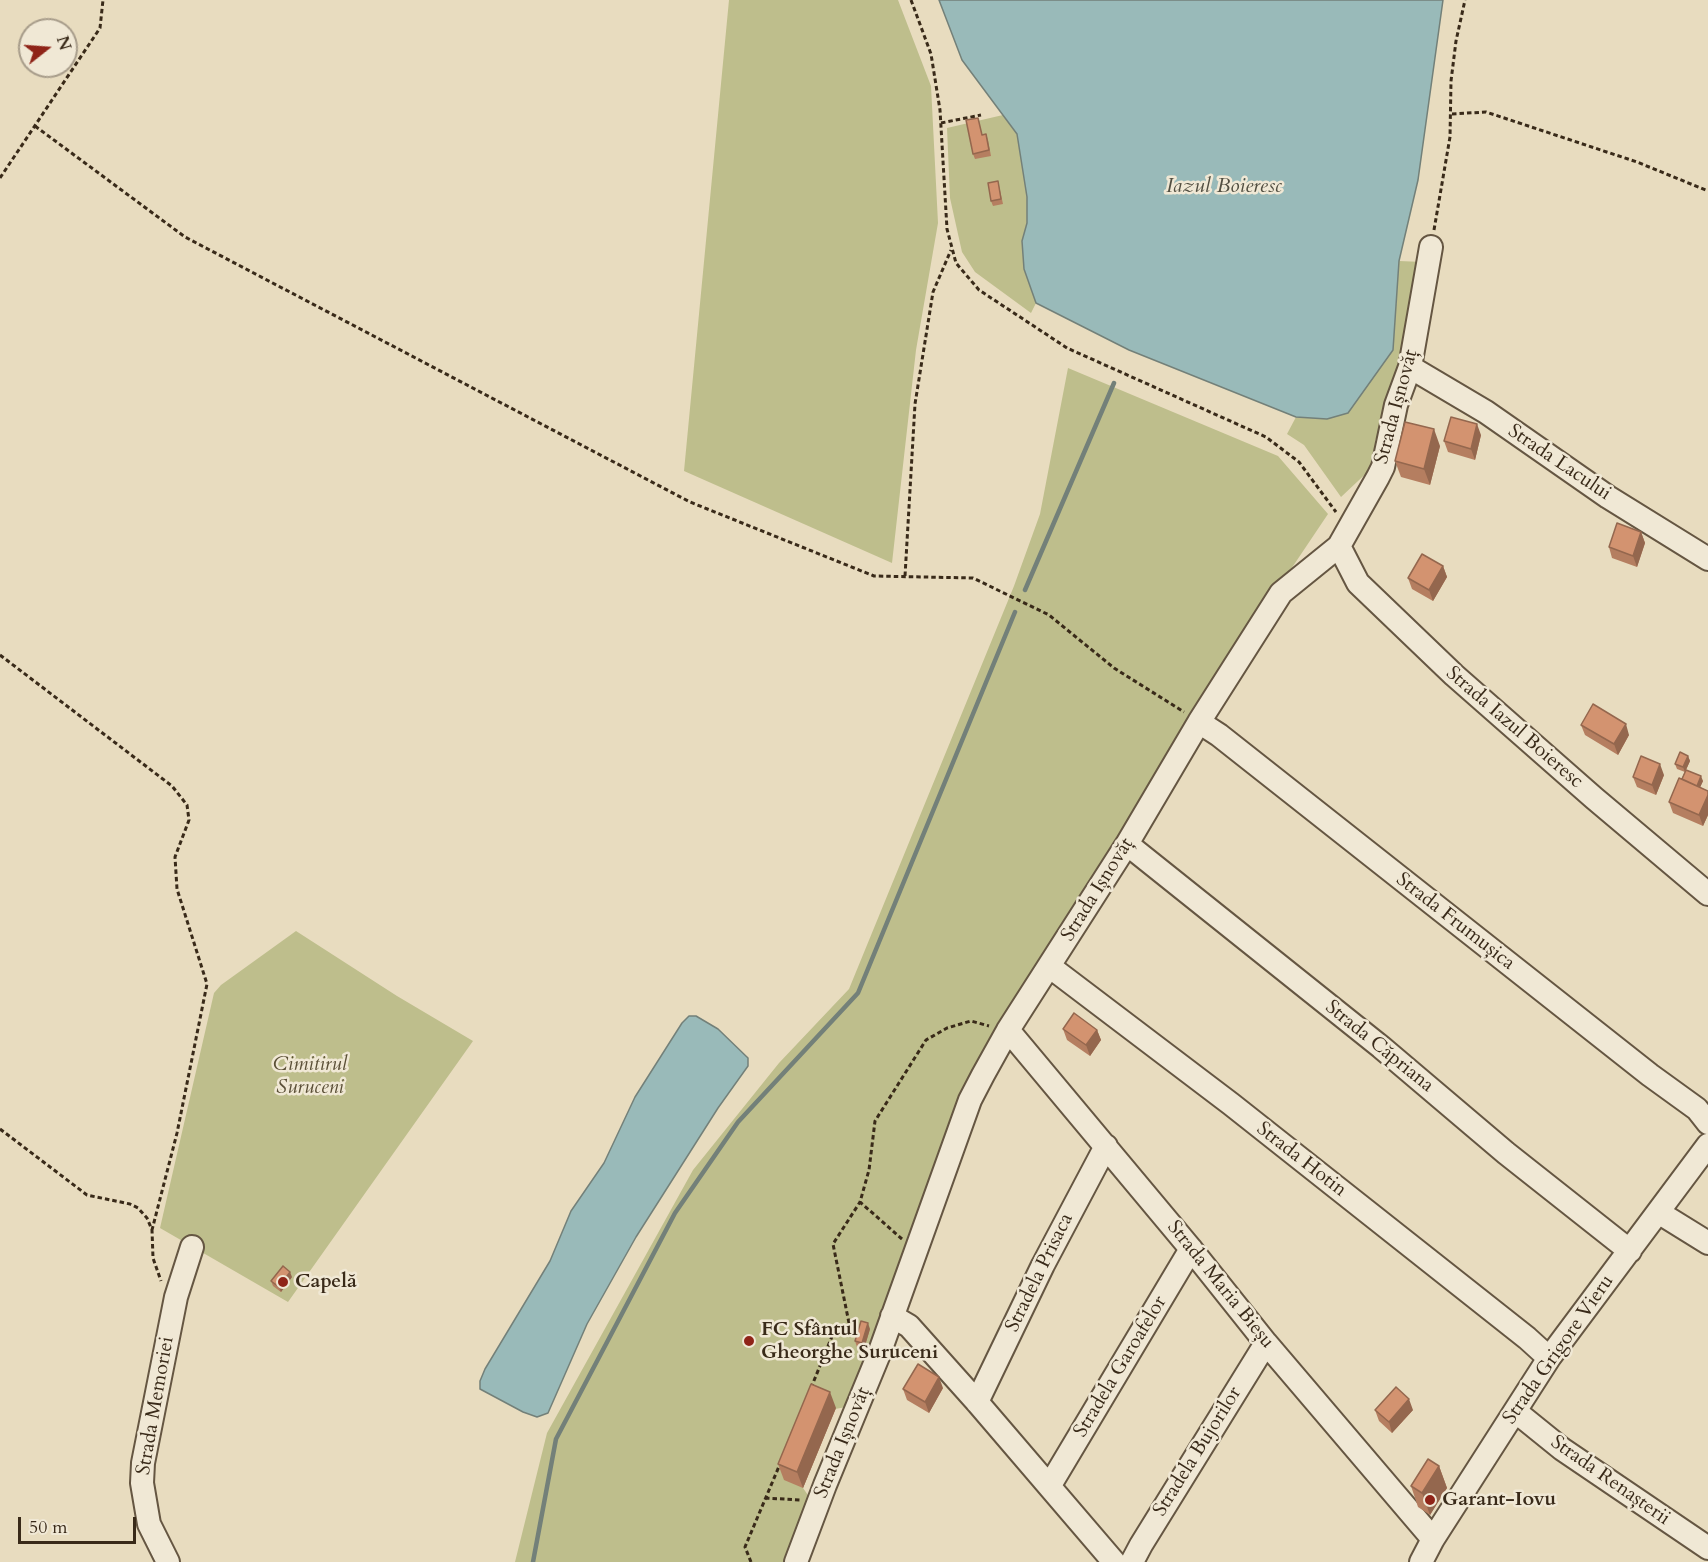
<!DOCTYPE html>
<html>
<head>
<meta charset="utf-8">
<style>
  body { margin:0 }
  #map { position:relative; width:1708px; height:1562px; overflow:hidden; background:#e8dcbf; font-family:Cardo,serif }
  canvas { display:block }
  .north { position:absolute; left:18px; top:18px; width:60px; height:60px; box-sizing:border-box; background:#f0e8d5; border:2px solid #a79c8a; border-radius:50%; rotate:73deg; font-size:16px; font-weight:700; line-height:24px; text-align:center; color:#392a19 }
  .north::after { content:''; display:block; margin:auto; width:21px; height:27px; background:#8f2418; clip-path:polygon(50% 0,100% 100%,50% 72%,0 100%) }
  .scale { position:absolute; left:18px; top:1517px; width:118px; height:27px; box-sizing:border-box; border:3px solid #392a19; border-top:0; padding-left:8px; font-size:18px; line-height:21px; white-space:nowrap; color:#392a19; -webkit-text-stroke:4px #f0e8d5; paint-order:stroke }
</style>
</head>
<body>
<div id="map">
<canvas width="1708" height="1562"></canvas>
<div class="north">N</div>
<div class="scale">50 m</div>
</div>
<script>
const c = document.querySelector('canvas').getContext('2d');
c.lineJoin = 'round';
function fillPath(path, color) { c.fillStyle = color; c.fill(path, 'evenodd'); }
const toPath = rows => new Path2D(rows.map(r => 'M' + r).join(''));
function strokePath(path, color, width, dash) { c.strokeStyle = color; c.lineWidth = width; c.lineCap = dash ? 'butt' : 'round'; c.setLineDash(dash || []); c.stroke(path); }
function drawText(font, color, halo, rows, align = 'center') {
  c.font = font + ' Cardo,serif'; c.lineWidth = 5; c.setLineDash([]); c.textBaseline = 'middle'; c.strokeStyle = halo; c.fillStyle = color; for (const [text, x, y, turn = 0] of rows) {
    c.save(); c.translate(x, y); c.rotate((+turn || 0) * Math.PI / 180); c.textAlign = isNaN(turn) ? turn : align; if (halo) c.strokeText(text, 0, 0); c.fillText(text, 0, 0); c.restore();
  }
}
fillPath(toPath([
  [729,0,898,0,931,86,938,223,916,350,892,563,684,471],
  [1003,115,1017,134,1027,197,1027,224,1022,241,1024,269,1036,303,1031,313,975,272,962,252,950,198,947,128],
  [1399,261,1423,262,1402,374,1375,441,1374,466,1341,497,1304,445,1287,434,1296,417,1327,419,1393,350],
  [1068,368,1278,456,1328,514,1199,706,956,1105,899,1276,852,1406,835,1409,803,1488,810,1498,786,1562,515,1562,547,1433,693,1170,779,1063,849,989,1014,586,1040,514],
  [296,931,397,996,473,1041,288,1302,160,1228,214,993,221,985]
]), '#bebe8c');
const water = toPath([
  [939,0,1443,0,1418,180,1399,261,1393,350,1348,413,1327,419,1296,417,1129,350,1036,303,1024,269,1022,241,1027,223,1027,197,1017,134,962,60,939,0],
  [689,1016,696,1016,718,1029,748,1058,748,1066,718,1108,636,1237,587,1324,548,1413,537,1417,523,1412,480,1389,480,1381,485,1369,550,1261,571,1211,604,1163,635,1097,682,1023,689,1016]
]);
fillPath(water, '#99bab9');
strokePath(water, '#738079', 1.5);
strokePath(toPath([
  [1025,590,1114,383],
  [533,1562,556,1439,675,1213,738,1122,858,993,1015,612]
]), '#738079', 4.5);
const minor = toPath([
  [1410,367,1486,412,1608,497,1708,559],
  [1339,546,1358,583,1454,675,1594,798,1708,894],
  [1199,722,1219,735,1650,1075,1697,1109,1708,1123],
  [1127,844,1381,1047,1506,1153,1630,1251],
  [1049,966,1231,1104,1527,1338,1549,1358],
  [1008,1030,1191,1249,1266,1343,1433,1539],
  [1658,1212,1708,1243],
  [892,1316,909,1326,977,1402,1114,1562],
  [977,1402,1043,1265,1106,1146],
  [1515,1411,1562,1449,1708,1548],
  [1050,1485,1191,1249],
  [168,1562,149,1524,142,1483,143,1463,176,1297,192,1247],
  [796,1562,825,1485,879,1354,970,1100,983,1075,1008,1030,1127,844,1199,722,1281,593,1339,546,1378,477,1383,467,1396,405,1410,367,1431,247],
  [1132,1562,1141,1545,1266,1343],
  [1421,1562,1433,1539,1549,1358,1708,1145]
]);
strokePath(minor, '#655642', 26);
strokePath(toPath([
  [911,0,931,54,940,110,947,229,956,263,979,290,1067,348,1266,437,1299,462,1336,512],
  [1452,114,1486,112,1637,162,1708,191],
  [941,123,981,115],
  [35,126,185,237,690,502,874,576,973,578,1049,615,1114,668,1184,712],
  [0,178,100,28,103,0],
  [1434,230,1450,137,1451,81,1456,41,1465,0],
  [905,576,915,404,933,292,951,250],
  [0,655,172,786,187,805,189,820,175,857,177,889,207,984,177,1133,152,1230],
  [0,1129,87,1195,130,1204,138,1208,147,1218,152,1230,153,1258,161,1281],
  [902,1239,860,1202,869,1170,875,1121,926,1040,947,1028,971,1021,989,1026],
  [849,1323,833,1244,860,1202],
  [811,1388,835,1329],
  [765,1498,800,1500],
  [751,1562,745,1547,780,1464]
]), '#392a19', 3, [4.5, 3]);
strokePath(minor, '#f0e8d5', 22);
fillPath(toPath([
  [978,118,982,135,986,134,988,140,991,156,975,159,973,154],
  [998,181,1003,204,993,206,991,201],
  [1481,435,1475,460,1448,452,1444,441],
  [1440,446,1430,485,1401,477,1395,461],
  [1641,532,1645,543,1637,567,1612,558,1609,547],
  [1443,566,1447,577,1433,601,1412,589,1408,578],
  [1581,725,1629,735,1618,755,1585,735],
  [1688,756,1690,761,1686,770,1703,781,1700,787,1708,791,1708,815,1703,826,1673,813,1669,802,1685,772,1677,769,1675,764],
  [1664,775,1656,795,1637,787,1633,777],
  [1063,1029,1097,1030,1101,1040,1090,1056,1067,1040],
  [292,1277,281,1292,273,1286,271,1281],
  [870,1329,864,1349,857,1347,855,1341],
  [943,1388,929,1413,907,1400,903,1389],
  [836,1408,803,1488,784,1480,778,1464],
  [1375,1410,1413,1410,1392,1433,1379,1421],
  [1439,1466,1447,1488,1430,1515,1418,1507,1411,1486]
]), '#b57e60');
fillPath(toPath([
  [1477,424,1481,435,1475,460,1471,449],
  [1434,429,1440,446,1430,485,1424,469],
  [1641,532,1645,543,1637,567,1633,556],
  [1443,566,1447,577,1433,601,1429,590],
  [1626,724,1629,735,1618,755,1614,744],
  [1688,756,1690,761,1685,772,1683,767],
  [1660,764,1664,775,1656,795,1652,785],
  [1701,776,1703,781,1698,792,1696,787],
  [1708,795,1708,815,1703,826,1699,815],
  [1097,1030,1101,1040,1090,1056,1086,1045],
  [290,1272,292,1277,281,1292,279,1287],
  [868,1323,870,1329,864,1349,862,1343],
  [939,1377,943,1388,929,1413,925,1402],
  [830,1392,836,1408,803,1488,797,1472],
  [1409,1399,1413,1410,1392,1433,1389,1422],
  [1439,1466,1447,1488,1430,1515,1422,1493]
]), '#94674e');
const building = toPath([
  [978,118,982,135,986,134,989,150,973,154,966,120,978,118],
  [998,181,1001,199,991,201,988,183,998,181],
  [1451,417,1477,424,1471,449,1444,441,1451,417],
  [1405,422,1434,429,1424,469,1395,461,1405,422],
  [1617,523,1641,532,1633,556,1609,547,1617,523],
  [1422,554,1443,566,1429,590,1408,578,1422,554],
  [1593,704,1626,724,1614,744,1581,725,1593,704],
  [1680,752,1688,756,1683,767,1675,764,1680,752],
  [1641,756,1660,764,1652,785,1633,777,1641,756],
  [1686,770,1701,776,1697,786,1682,779,1686,770],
  [1679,778,1708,791,1708,795,1699,815,1669,802,1679,778],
  [1074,1013,1097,1030,1086,1045,1063,1029,1074,1013],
  [283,1266,290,1272,279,1287,271,1281,283,1266],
  [861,1321,868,1323,862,1343,855,1341,861,1321],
  [918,1364,939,1377,925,1402,903,1389,918,1364],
  [811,1384,830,1392,797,1472,778,1464,811,1384],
  [1396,1387,1409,1399,1389,1422,1375,1410,1396,1387],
  [1428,1459,1439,1466,1422,1493,1411,1486,1428,1459]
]);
fillPath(building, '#d39370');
strokePath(building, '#94674e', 1.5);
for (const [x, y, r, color] of [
  [283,1282,6,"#8f2418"],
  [749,1341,6,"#8f2418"],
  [1430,1500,6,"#8f2418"]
]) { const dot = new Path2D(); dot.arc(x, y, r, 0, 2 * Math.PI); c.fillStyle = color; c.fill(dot); strokePath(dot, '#f0e8d5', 2); }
drawText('20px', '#392a19', '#f0e8d5', [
  ["Strada Ișnovăț",1397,407,-75],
  ["Strada Lacului",1559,463,34],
  ["Strada Iazul Boieresc",1514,728,41],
  ["Strada Ișnovăț",1098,890,-58],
  ["Strada Frumușica",1455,922,38],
  ["Strada Căpriana",1379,1047,39],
  ["Strada Hotin",1301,1160,38],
  ["Stradela Prisaca",1040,1273,-64],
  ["Strada Maria Bieșu",1220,1285,51],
  ["Strada Grigore Vieru",1559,1350,-55],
  ["Stradela Garoafelor",1121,1367,-59],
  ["Strada Memoriei",156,1406,-80],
  ["Strada Ișnovăț",843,1443,-68],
  ["Stradela Bujorilor",1198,1452,-58],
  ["Strada Renașterii",1610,1481,35]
]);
drawText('italic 20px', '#5a4f36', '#f0e8d5', [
  ["Cimitirul",310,1065],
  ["Suruceni",310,1088]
]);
drawText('bold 20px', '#392a19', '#f0e8d5', [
  ["Capelă",295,1282],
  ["FC Sfântul",761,1330],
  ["Gheorghe Suruceni",761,1353],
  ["Garant-Iovu",1442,1500]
], 'left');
drawText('italic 21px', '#514e41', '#f0e8d5', [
  ["Iazul Boieresc",1224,187]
]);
</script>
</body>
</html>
